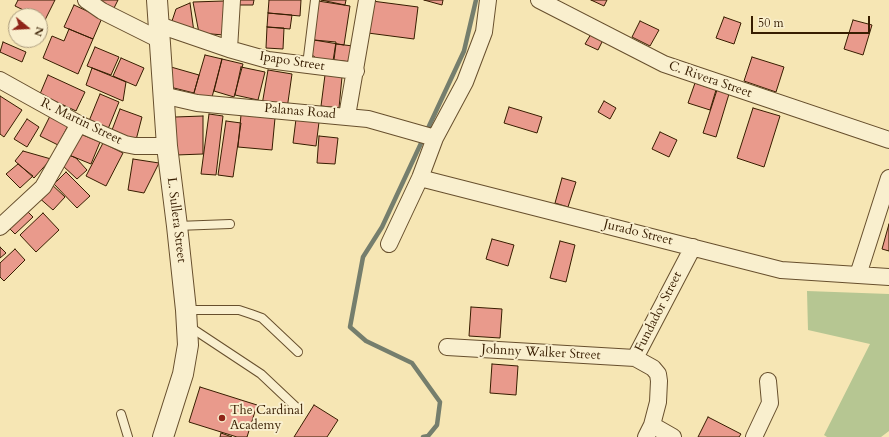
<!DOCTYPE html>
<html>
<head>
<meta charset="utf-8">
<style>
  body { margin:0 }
  #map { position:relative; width:889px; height:437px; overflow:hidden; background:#f6e6b4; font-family:Cardo,serif }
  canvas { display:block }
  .north { position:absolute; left:8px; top:8px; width:40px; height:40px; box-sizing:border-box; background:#f9efce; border:1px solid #ab9b7c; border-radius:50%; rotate:108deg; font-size:11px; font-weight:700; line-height:16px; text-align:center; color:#371d00 }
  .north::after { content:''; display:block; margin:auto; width:14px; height:18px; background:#8f2418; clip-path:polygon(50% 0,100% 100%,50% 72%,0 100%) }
  .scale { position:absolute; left:751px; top:16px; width:119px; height:18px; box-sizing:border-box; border:2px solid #371d00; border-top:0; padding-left:5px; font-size:12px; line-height:14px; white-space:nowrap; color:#371d00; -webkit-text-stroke:3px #f9efce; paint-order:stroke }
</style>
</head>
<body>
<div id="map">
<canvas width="889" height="437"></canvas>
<div class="north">N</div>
<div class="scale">50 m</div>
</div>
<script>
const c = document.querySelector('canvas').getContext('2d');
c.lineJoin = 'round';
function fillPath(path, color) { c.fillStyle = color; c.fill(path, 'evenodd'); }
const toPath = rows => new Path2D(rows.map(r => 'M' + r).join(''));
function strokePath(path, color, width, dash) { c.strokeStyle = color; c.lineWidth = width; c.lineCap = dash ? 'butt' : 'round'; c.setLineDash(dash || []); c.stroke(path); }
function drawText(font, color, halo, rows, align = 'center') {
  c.font = font + ' Cardo,serif'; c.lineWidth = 4; c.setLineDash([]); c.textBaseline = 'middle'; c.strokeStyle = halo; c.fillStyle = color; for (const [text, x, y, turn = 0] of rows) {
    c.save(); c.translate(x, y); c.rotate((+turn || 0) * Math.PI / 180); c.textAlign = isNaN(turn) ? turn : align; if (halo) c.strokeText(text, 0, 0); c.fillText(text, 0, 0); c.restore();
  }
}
fillPath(toPath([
  [807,291,889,294,889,431,881,437,827,437,824,435,870,344,808,330]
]), '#b6c692');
strokePath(toPath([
  [423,437,428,436,437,425,440,402,412,363,366,341,350,327,363,257,382,227,464,51,476,0]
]), '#757e6d', 4.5);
const building = toPath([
  [18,0,55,0,45,20,40,18,40,16,36,16,15,6,18,0],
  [96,0,118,0,113,10,96,0],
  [235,0,254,0,253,5,235,5,235,0],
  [269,0,301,0,300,16,268,13,269,0],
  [321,0,346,0,345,5,321,0],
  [424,0,443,0,442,5,424,0],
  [591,0,607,0,604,6,591,0],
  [224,1,224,35,199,33,193,2,224,1],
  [318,1,350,6,344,45,314,40,318,1],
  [372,1,418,7,414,39,368,33,372,1],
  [190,3,194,32,171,24,176,9,190,3],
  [74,5,102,18,93,39,64,27,74,5],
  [268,13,292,15,290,29,267,27,268,13],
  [724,17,741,23,734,44,716,38,724,17],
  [853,20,872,25,863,55,844,49,853,20],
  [640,21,659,30,650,46,632,37,640,21],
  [267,27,284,28,283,49,266,48,267,27],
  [69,29,93,39,78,74,43,58,52,36,64,41,69,29],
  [591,34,603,40,598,50,585,44,591,34],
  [314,40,336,42,333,61,319,60,312,55,314,40],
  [3,42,26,52,22,62,0,52,3,42],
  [336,44,353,46,351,62,334,60,336,44],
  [95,47,119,57,111,75,87,66,95,47],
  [205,55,222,59,211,101,193,96,205,55],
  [752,57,784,67,776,92,744,81,752,57],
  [121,58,144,68,136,86,113,76,121,58],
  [222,59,243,64,234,97,214,91,222,59],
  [171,67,199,75,194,93,166,86,171,67],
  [241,67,265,72,258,100,235,95,241,67],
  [92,68,126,82,123,101,86,85,92,68],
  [268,70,292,74,287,109,262,105,268,70],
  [48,75,85,92,76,111,40,94,48,75],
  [325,75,342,77,339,108,321,106,325,75],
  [695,83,716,90,710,110,688,103,695,83],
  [717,90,729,94,716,137,703,133,717,90],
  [100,94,119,102,108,129,89,121,100,94],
  [0,96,22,110,4,137,0,134,0,96],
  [604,101,616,108,610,119,598,112,604,101],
  [509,107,542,117,537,133,504,123,509,107],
  [753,108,780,116,764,167,737,158,753,108],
  [120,109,142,117,136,140,112,130,120,109],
  [52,112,70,122,58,145,40,136,52,112],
  [209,114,223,116,216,175,201,174,209,114],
  [241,115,275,118,272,150,238,147,241,115],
  [203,116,203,154,176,155,175,117,203,116],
  [27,119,39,127,27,147,14,139,27,119],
  [296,119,319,122,316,146,293,143,296,119],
  [226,121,241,123,233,177,218,175,226,121],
  [660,132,677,140,669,157,652,149,660,132],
  [78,133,100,142,91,164,69,155,78,133],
  [319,136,338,138,335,164,317,163,319,136],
  [103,143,123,153,106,186,86,176,103,143],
  [23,151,51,159,34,178,15,161,23,151],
  [69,155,76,158,87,170,77,179,62,165,69,155],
  [133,159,159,163,144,193,128,190,133,159],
  [18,164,33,176,20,188,6,174,18,164],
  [66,172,90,196,77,208,54,184,66,172],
  [562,178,576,182,568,207,555,203,562,178],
  [49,182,65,197,53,210,37,196,49,182],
  [24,208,33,217,15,234,6,225,24,208],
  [43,213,59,230,36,252,20,235,43,213],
  [889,224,889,251,882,249,889,224],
  [492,239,514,245,508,266,486,259,492,239],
  [560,241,575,245,566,282,550,278,560,241],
  [0,247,6,253,0,258,0,247],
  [15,249,25,260,4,281,0,277,0,263,15,249],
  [471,307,502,309,500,338,469,336,471,307],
  [492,364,518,366,516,395,490,393,492,364],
  [200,387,257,405,247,437,237,437,189,422,200,387],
  [314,405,338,420,327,437,294,437,314,405],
  [708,417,741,434,739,437,698,437,708,417],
  [221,433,232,437,220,437,221,433]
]);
fillPath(building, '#e99a8c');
strokePath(building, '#371d00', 1);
const service = toPath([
  [307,65,315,0],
  [177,226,230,224],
  [186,310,239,310,251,314,262,318,298,352],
  [188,329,196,331,261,374,297,408],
  [121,414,128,437]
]);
const minor = toPath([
  [86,0,102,11,160,40],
  [539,0,664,64,889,140],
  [159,25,229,49,268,60,356,71],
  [229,49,232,0],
  [0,80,79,124,125,144,135,146,167,146],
  [162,95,197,103,368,119,435,138],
  [347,116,367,0],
  [420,178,781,270,889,277],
  [0,227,43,187,79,124],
  [389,244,420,178,435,138,465,82,484,32,488,0],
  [858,275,889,178],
  [447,347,635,358],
  [652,425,673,437],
  [646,437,652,425,658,402,659,381,658,374,653,368,635,358,693,247],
  [754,437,770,403,768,381]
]);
const tertiary = toPath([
  [157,0,167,146,177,226,186,310,188,345,183,374,163,437]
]);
strokePath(service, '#674f2d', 10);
strokePath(minor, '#674f2d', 18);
strokePath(tertiary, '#674f2d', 22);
strokePath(service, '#f9efce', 8);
strokePath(minor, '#f9efce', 16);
strokePath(tertiary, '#f9efce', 20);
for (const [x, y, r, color] of [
  [222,418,4,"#8f2418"]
]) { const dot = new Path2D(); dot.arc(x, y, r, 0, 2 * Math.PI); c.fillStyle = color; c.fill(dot); strokePath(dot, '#f9efce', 1.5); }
drawText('13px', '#371d00', '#f9efce', [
  ["Ipapo Street",292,62,9],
  ["C. Rivera Street",710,80,19],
  ["Palanas Road",300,112,5],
  ["R. Martin Street",81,122,26],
  ["L. Sullera Street",176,220,83],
  ["Jurado Street",638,233,14],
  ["Fundador Street",659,312,-63],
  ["Johnny Walker Street",541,353,3]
]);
drawText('13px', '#371d00', '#f9efce', [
  ["The Cardinal",230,411],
  ["Academy",230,426]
], 'left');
</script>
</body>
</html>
